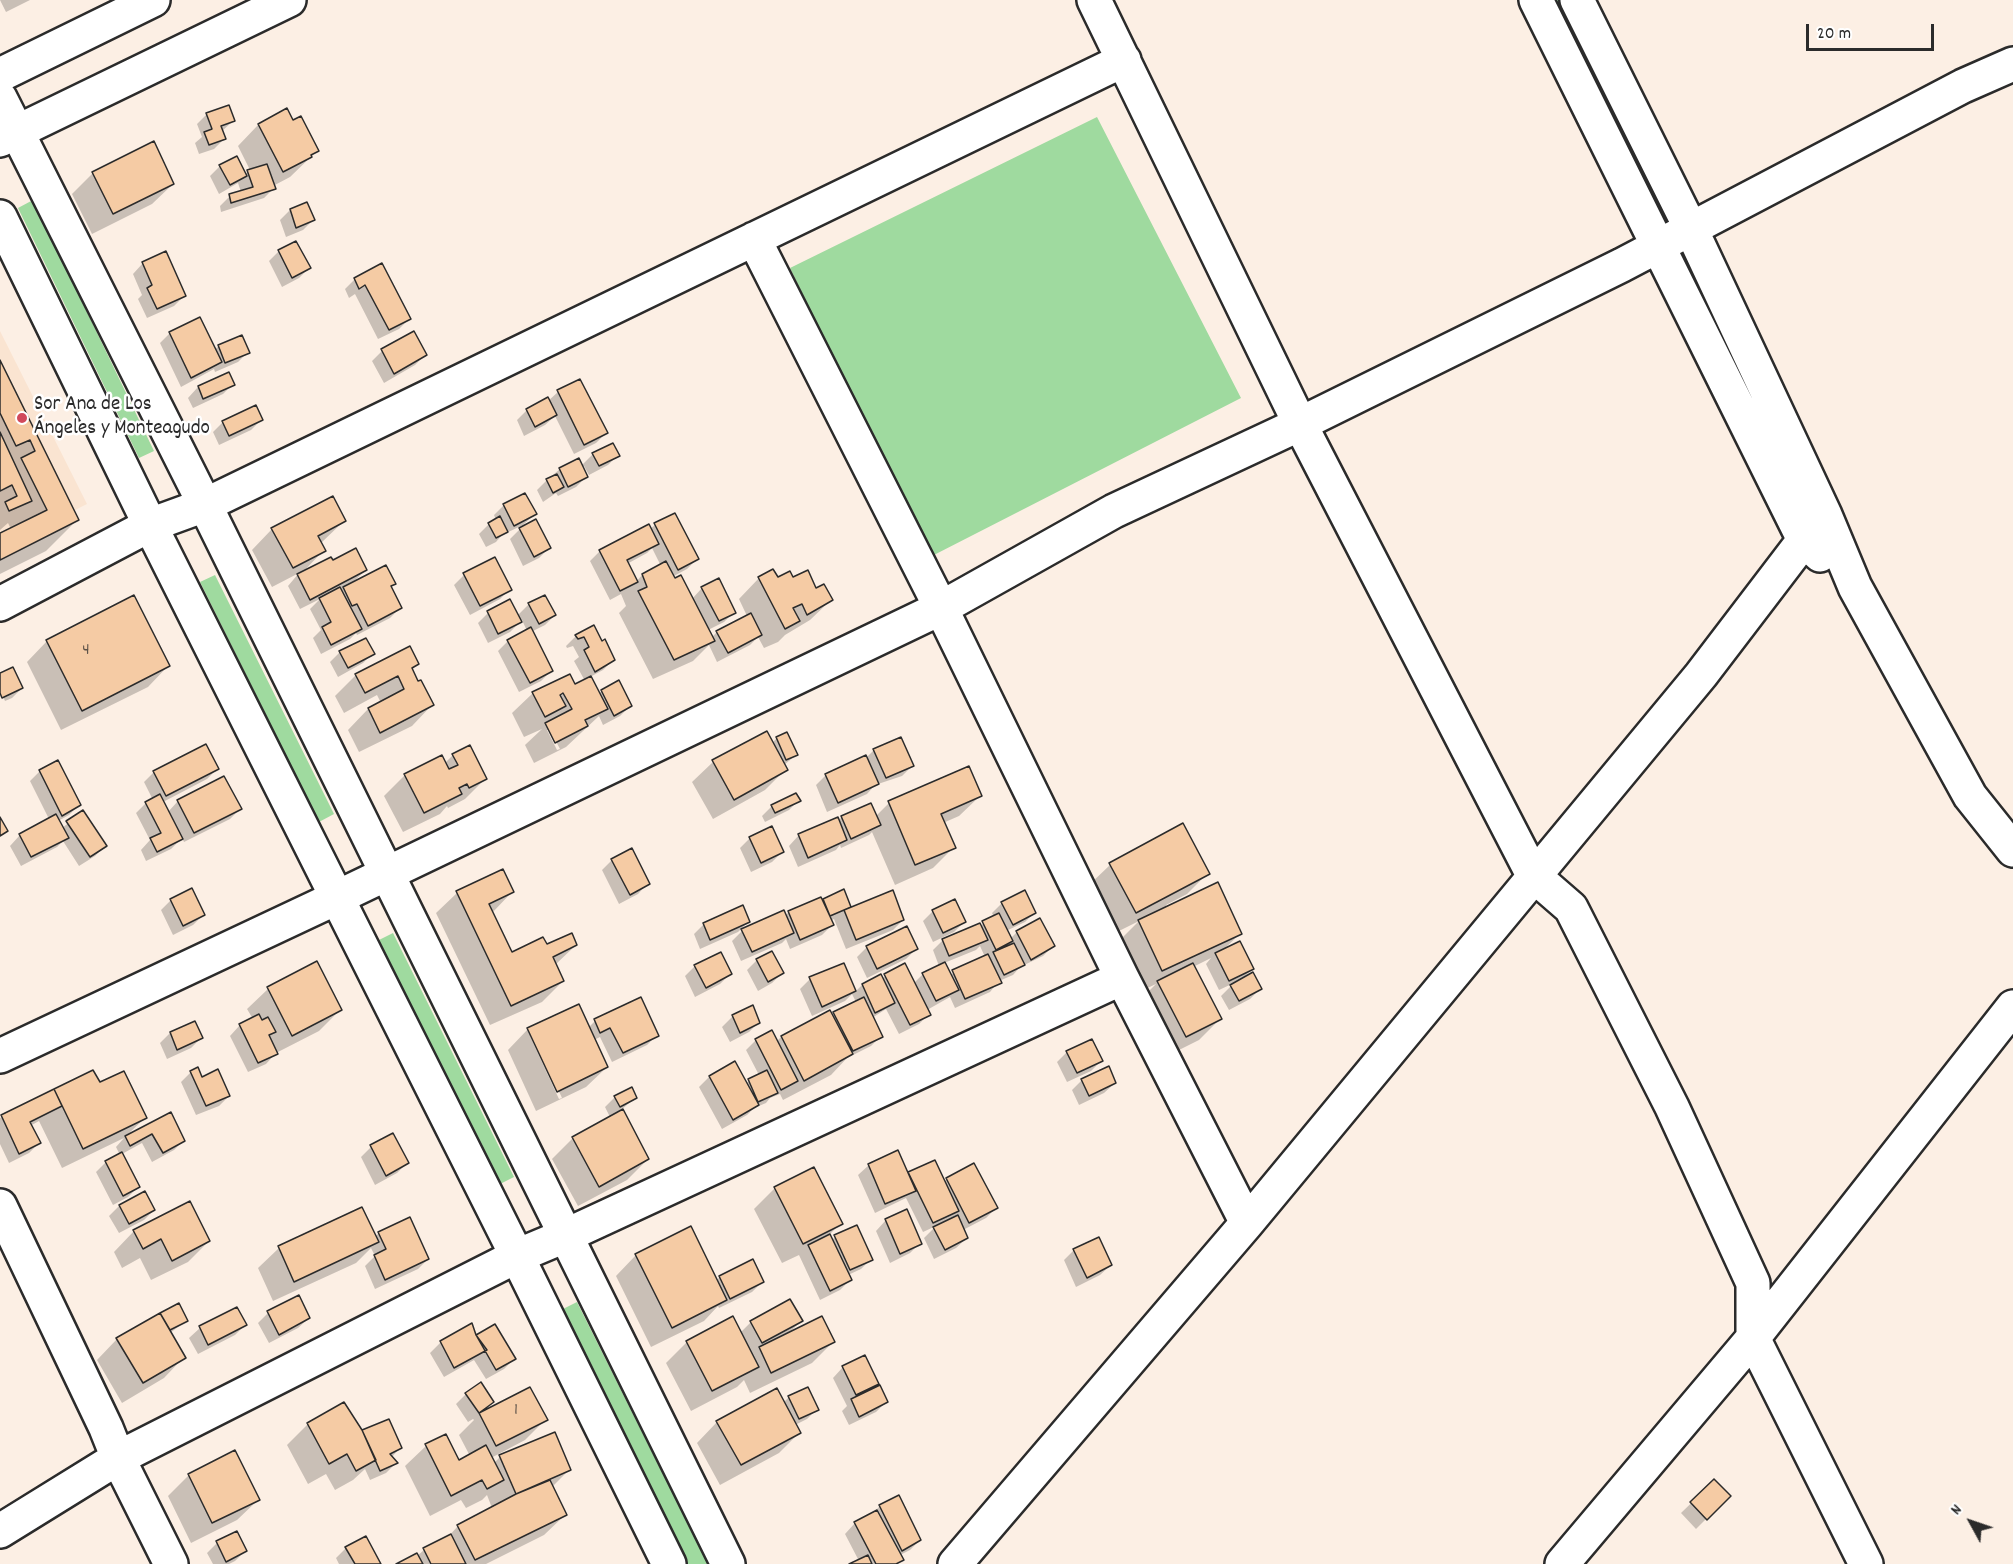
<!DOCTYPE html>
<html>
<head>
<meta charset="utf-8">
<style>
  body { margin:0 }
  #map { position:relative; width:2013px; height:1564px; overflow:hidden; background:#fcefe4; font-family:Dekko,sans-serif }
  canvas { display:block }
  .north { position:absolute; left:1941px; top:1492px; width:60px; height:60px; -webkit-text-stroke:4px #fff; paint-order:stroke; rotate:310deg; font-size:16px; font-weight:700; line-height:24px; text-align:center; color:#2b2b2b }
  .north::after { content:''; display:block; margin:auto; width:21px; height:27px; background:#2b2b2b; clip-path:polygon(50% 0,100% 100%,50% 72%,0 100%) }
  .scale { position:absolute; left:1806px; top:24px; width:128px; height:27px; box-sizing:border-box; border:3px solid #2b2b2b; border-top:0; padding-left:8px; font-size:18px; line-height:21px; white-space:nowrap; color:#2b2b2b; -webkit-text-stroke:4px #fff; paint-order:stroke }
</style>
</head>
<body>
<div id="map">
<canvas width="2013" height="1564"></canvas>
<div class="north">N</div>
<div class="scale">20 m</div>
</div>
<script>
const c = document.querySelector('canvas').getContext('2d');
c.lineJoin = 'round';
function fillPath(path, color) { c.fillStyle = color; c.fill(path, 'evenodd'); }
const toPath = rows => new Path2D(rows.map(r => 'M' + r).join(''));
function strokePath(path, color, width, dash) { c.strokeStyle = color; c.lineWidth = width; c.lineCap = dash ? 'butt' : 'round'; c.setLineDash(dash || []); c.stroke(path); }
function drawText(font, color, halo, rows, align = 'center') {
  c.font = font + ' Dekko,sans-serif'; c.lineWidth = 5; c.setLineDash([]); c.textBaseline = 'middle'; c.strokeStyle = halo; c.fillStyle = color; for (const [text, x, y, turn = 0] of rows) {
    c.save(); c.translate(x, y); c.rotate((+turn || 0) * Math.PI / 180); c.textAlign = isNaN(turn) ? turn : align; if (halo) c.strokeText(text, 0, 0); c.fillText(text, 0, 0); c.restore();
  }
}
fillPath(toPath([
  [0,331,87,504,0,548]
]), '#fae4d1');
fillPath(toPath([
  [1545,0,1564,0,1656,186,1642,193],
  [1097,117,1241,398,930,557,790,268],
  [33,200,154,451,139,458,18,208],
  [215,575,334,814,319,822,200,582],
  [393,933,514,1177,498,1185,377,941],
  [577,1302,708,1564,688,1564,561,1310]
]), '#9fda9f');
fillPath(toPath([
  [0,0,30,0,6,12],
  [287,110,292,122,317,151,290,177,273,186,274,188,264,198,221,212,220,206,230,196,241,192,238,183,219,194,210,176,220,166,245,174,250,170,238,146,258,125],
  [207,114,233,121,221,132,224,139,214,149,199,154,195,143,202,137,197,124],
  [93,173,173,184,152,204,92,234,72,194],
  [290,210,313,220,303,230,286,237,280,220],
  [296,243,309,268,299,278,282,287,269,261,279,251],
  [143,263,184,296,174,306,147,318,138,299,142,295,133,274],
  [382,265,409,319,399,329,378,339,355,294,349,298,345,289,355,279],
  [170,333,214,350,219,346,248,352,238,362,215,372,214,369,181,387,160,343],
  [382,351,425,355,415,365,384,383,372,361],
  [0,363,77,520,46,551,0,574,0,535,11,529,8,523,0,530],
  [228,374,233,384,223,394,193,408,188,398,198,387],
  [579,381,606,433,596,443,574,454,555,416,545,425,524,436,517,420,527,410,548,401,558,392],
  [261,420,251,430,219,445,213,432,223,422],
  [593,454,618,455,608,465,589,475,584,466,582,467,586,477,576,487,558,496,556,493,543,502,537,490,547,480,560,469,581,466],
  [504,505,535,514,523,525,502,535,496,542,486,547,479,534,489,524,496,520,494,515],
  [344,521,321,543,324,550,302,573,332,562,366,570,353,582,394,583,390,588,400,608,390,618,357,635,356,633,350,639,321,654,313,638,321,630,310,609,320,599,300,609,288,586,299,573,272,587,252,550,272,529],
  [655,525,697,559,687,569,672,577,692,599,702,588,734,612,724,622,708,630,712,637,717,632,747,616,739,599,759,578,793,579,816,590,831,600,810,620,785,635,778,642,764,648,758,637,750,645,717,662,709,645,693,661,653,679,619,613,626,606,621,594,610,600,590,561,600,551,650,529],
  [652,548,661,566,642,575,636,582,627,564,647,553],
  [521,528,549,548,539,558,523,566,510,539],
  [464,575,510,589,500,599,470,615,454,585],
  [529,604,555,615,545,625,531,632,551,671,541,681,519,692,498,651,508,641,527,631,522,620,510,632,488,643,478,623,488,613,517,616],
  [593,627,613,660,603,670,590,677,598,694,602,691,630,706,620,716,603,725,599,716,566,747,534,763,525,745,542,729,524,737,512,713,533,693,575,686,585,681,574,661,579,657,573,646,567,648,566,646,576,636],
  [547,730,550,730,560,749,557,750],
  [47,641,168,666,148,687,61,730,27,662],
  [409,648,417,664,411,670,432,705,412,726,359,752,348,730,368,709,381,703,377,695,344,713,335,696,356,675],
  [340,652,373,653,363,663,338,677,330,662],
  [0,675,22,688,12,698,5,701,0,690],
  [777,738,796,755,784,765,786,769,765,790,713,819,692,782,713,762,772,743],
  [874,750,913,765,902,776,875,785,867,794,827,812,816,785,826,775,866,758],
  [453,755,485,779,465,799,448,808,447,806,440,814,403,832,384,796,405,775,445,763],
  [217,769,207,779,163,802,168,812,178,801,240,809,230,819,184,842,182,838,171,849,146,861,141,850,150,840,136,813,146,803,153,800,144,782,154,772],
  [40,771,79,805,69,815,58,821,62,828,83,812,105,846,95,856,79,866,63,841,57,847,21,866,10,846,20,835,49,819,30,781],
  [980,796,959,816,943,823,954,847,933,868,895,885,872,832,869,835,841,848,840,845,836,850,798,867,789,846,799,835,838,821,842,817,875,817,889,803],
  [799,800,789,810,765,822,762,816,772,806],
  [1182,826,1208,873,1187,894,1166,905,1167,908,1240,934,1224,949,1252,969,1241,980,1260,989,1250,999,1229,1010,1221,996,1234,983,1219,990,1206,964,1211,958,1193,967,1220,1019,1199,1040,1165,1057,1137,1003,1156,984,1141,991,1118,942,1139,921,1115,933,1089,885,1110,865],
  [750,838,782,852,772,862,751,872,740,848],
  [612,860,648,883,638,894,619,904,602,870],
  [843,891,850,909,903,920,893,930,846,949,834,919,830,921,832,925,822,935,790,949,786,939,782,943,741,961,732,941,742,931,785,916,789,912,821,901],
  [512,892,492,913,511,954,546,946,576,945,555,965,563,981,542,1002,490,1025,436,913,457,893],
  [171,900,203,915,193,925,173,935,161,910],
  [1002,903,1035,912,1025,922,1006,931,1010,939,1017,932,1053,946,1043,956,1020,967,1013,975,999,981,990,992,955,1008,950,997,927,1010,929,1014,919,1024,899,1034,886,1009,872,1018,881,1036,871,1046,847,1058,831,1075,783,1100,780,1094,770,1098,766,1103,754,1108,747,1115,722,1129,699,1087,709,1077,734,1063,745,1084,759,1075,746,1050,756,1040,776,1042,781,1037,829,1012,831,1016,856,1002,852,994,845,1001,812,1016,800,989,810,979,843,965,855,992,862,985,880,976,881,979,904,965,913,984,923,974,939,966,933,950,943,940,980,926,994,917,992,913],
  [980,946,985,957,950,975,944,963,976,950],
  [933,911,964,922,954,932,933,942,923,921],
  [748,922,738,932,700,949,694,934,704,924],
  [867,947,916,949,906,959,867,978,857,957],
  [771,953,782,973,772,983,758,991,747,970,757,960],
  [695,966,730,974,720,984,695,997,685,976],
  [268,989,340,1010,319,1031,276,1053,266,1064,248,1072,230,1036,240,1025,253,1019,247,1009],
  [752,1007,759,1022,749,1032,730,1042,722,1027,733,1016],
  [595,1021,657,1035,647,1045,612,1062,600,1037,594,1040,607,1067,586,1087,536,1111,508,1050,528,1029,588,1028],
  [530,1036,533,1036,562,1098,559,1099],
  [170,1033,201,1038,191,1048,167,1059,160,1043],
  [1067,1052,1101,1061,1091,1071,1067,1082,1057,1062],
  [93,1072,100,1084,145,1118,126,1136,170,1114,184,1140,174,1150,152,1162,142,1143,122,1154,138,1187,128,1197,113,1205,96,1172,106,1162,120,1155,116,1147,124,1138,62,1168,39,1121,30,1126,39,1143,29,1153,9,1163,0,1144,0,1118,2,1117],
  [191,1072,202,1079,229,1096,219,1106,196,1115,181,1082],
  [1082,1080,1115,1083,1104,1093,1079,1105,1072,1090],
  [615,1097,635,1098,621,1110,648,1159,627,1180,578,1206,552,1159,573,1138,610,1117,605,1107],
  [392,1135,407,1163,397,1173,375,1185,361,1157,371,1147],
  [934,1162,944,1182,947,1179,996,1208,986,1218,963,1230,967,1238,956,1248,934,1259,924,1238,936,1226,923,1232,906,1198,875,1213,858,1175,869,1165,907,1175],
  [813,1169,841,1223,829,1235,831,1241,835,1237,871,1259,861,1269,848,1275,850,1280,840,1290,820,1300,799,1255,782,1263,754,1209,775,1188],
  [144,1193,154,1210,144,1220,119,1233,109,1216,119,1206],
  [362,1209,375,1237,379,1233,428,1259,418,1269,375,1289,365,1266,375,1256,371,1248,356,1263,273,1301,258,1268,279,1248],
  [886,1220,920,1243,910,1253,890,1263,876,1231],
  [134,1231,209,1241,188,1262,151,1280,140,1258,122,1268,114,1252],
  [1098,1239,1111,1265,1100,1275,1076,1287,1064,1260,1074,1250],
  [636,1255,716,1281,720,1277,762,1282,752,1292,719,1308,718,1306,704,1321,651,1347,616,1276],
  [237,1309,245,1325,235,1335,198,1354,189,1338,200,1328],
  [268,1313,309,1318,298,1328,269,1343,258,1323],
  [161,1314,186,1321,170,1333,184,1357,164,1378,122,1403,97,1360,117,1339],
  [801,1321,789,1333,833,1342,812,1363,750,1393,744,1380,737,1387,691,1411,666,1363,687,1342,740,1333,751,1322],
  [471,1326,475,1338,514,1359,504,1369,486,1379,474,1360,444,1377,430,1353,440,1343],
  [843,1367,877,1383,869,1391,886,1402,876,1412,849,1425,842,1411,847,1406,833,1378],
  [466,1394,492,1402,482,1412,546,1419,525,1440,491,1458,494,1463,500,1457,569,1470,552,1487,565,1515,544,1535,486,1564,400,1564,417,1556,424,1550,446,1539,458,1526,492,1508,487,1495,482,1500,466,1508,461,1500,430,1516,405,1466,426,1446,445,1436,458,1462,470,1456,459,1435,474,1420,473,1419,468,1422,456,1404],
  [789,1397,817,1409,807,1419,795,1425,799,1433,779,1453,720,1485,697,1443,717,1422,783,1403],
  [344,1404,362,1432,400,1448,391,1458,396,1463,386,1473,370,1480,365,1469,353,1480,335,1490,326,1474,308,1484,287,1445,308,1424],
  [189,1475,258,1500,237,1520,191,1543,168,1496],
  [1714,1481,1729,1496,1696,1529,1681,1513],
  [880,1506,920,1540,910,1550,900,1555,902,1560,898,1564,853,1564,859,1561,845,1534,855,1523,872,1514],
  [236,1533,245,1551,235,1561,229,1564,213,1564,207,1553,217,1543],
  [346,1548,379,1564,339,1564,336,1558]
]), '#0003');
const building = toPath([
  [229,105,235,121,221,126,226,139,209,145,204,132,212,129,206,113,229,105],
  [287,108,293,120,301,116,319,151,311,155,312,157,283,172,258,124,287,108],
  [154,141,174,184,113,214,92,172,154,141],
  [237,156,247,176,230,185,219,165,237,156],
  [267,164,276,189,231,203,229,194,253,187,247,170,267,164],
  [307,202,315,220,296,228,290,209,307,202],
  [296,241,311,268,292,278,278,250,296,241],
  [166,251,186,296,157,309,147,288,152,285,142,262,166,251],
  [382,263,411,319,389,330,365,285,359,289,354,278,382,263],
  [200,317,222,362,191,378,169,332,200,317],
  [414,331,427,355,394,374,381,349,414,331],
  [242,335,250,353,225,363,218,345,242,335],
  [0,360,79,520,0,560,0,533,47,510,21,458,35,451,30,440,16,446,0,413,0,360],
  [229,372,235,385,203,399,198,386,229,372],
  [580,379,608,433,584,445,557,390,580,379],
  [548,397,557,415,535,427,526,409,548,397],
  [256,405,263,420,229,436,222,421,256,405],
  [0,432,32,501,9,511,5,502,17,496,12,485,0,491,0,432],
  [613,443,620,456,599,466,592,453,613,443],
  [579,458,588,477,568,487,559,468,579,458],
  [557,474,564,487,553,493,546,479,557,474],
  [525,493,537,514,514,526,503,504,525,493],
  [333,496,346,521,318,536,326,551,293,568,271,528,333,496],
  [675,513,699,559,678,570,654,523,675,513],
  [500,516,508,532,496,538,488,523,500,516],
  [536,519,551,548,534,557,519,528,536,519],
  [649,524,659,544,627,560,638,582,620,591,599,550,649,524],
  [356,548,367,570,310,600,297,574,331,557,333,560,356,548],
  [495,557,512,590,480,606,463,573,495,557],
  [666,561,675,578,681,575,715,641,674,660,638,591,647,587,642,574,666,561],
  [386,565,396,584,391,586,402,608,368,626,357,604,352,606,343,587,386,565],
  [773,569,778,577,790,571,793,577,808,570,816,588,824,584,833,600,807,615,802,604,793,608,800,621,785,629,758,577,773,569],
  [719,578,736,613,719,621,701,587,719,578],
  [340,587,362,629,331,645,322,627,331,622,319,598,340,587],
  [134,595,170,666,82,711,46,640,134,595],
  [545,595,556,615,539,624,528,603,545,595],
  [510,599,522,622,498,634,487,611,510,599],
  [751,613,762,635,728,653,716,631,751,613],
  [594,625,602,641,605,639,615,660,595,672,584,650,589,647,584,637,578,639,575,635,594,625],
  [531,627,553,671,530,683,507,640,531,627],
  [366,638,375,654,348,668,339,651,366,638],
  [410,646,419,664,412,668,418,681,421,680,434,705,380,733,368,708,404,689,398,676,365,693,355,674,410,646],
  [13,667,23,688,2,698,0,693,0,673,13,667],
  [570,674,575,684,591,676,608,709,585,720,588,726,555,743,545,723,572,709,563,693,560,695,566,706,545,717,532,692,570,674],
  [619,680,632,706,614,716,601,690,619,680],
  [767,731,788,770,734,800,712,760,767,731],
  [787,732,798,755,786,760,776,737,787,732],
  [901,737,914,766,886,778,873,749,901,737],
  [206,744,219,769,166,796,153,771,206,744],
  [470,745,487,779,469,788,467,784,459,788,462,794,424,813,404,774,442,755,449,769,458,765,452,754,470,745],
  [866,755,879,784,838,803,825,774,866,755],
  [58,760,81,805,62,816,39,770,58,760],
  [969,766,982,796,941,814,956,848,915,865,888,801,969,766],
  [224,776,242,809,194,833,177,800,224,776],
  [796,793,801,801,775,813,771,805,796,793],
  [160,794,183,839,157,852,150,838,161,833,145,802,160,794],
  [871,803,881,825,851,839,841,816,871,803],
  [83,810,107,846,90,857,66,821,83,810],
  [56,814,69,838,31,857,19,834,56,814],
  [0,817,8,831,0,836,0,817],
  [838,817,847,840,808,858,798,834,838,817],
  [1183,823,1210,874,1136,913,1109,863,1183,823],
  [772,826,784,852,761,863,749,837,772,826],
  [632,848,650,884,630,895,611,859,632,848],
  [503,869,514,892,489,904,512,952,543,937,547,944,572,933,577,945,553,957,564,981,511,1006,456,891,503,869],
  [1218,882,1242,934,1162,971,1138,920,1218,882],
  [192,888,205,915,183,926,170,899,192,888],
  [844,889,851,907,830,916,823,899,844,889],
  [893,890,904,920,856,940,844,910,893,890],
  [1025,890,1036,913,1013,925,1001,902,1025,890],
  [821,897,834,925,800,940,788,911,821,897],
  [955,899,966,922,943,933,932,910,955,899],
  [743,905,750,922,710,940,703,923,743,905],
  [784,910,794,933,752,952,741,929,784,910],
  [999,913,1013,941,996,950,982,921,999,913],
  [1040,918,1055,946,1031,960,1016,931,1040,918],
  [980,923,988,940,949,956,942,939,980,923],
  [907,926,918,949,877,969,866,946,907,926],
  [1240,941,1254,969,1229,981,1215,953,1240,941],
  [1014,943,1025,965,1004,975,993,952,1014,943],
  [772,951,784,973,768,982,756,959,772,951],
  [721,952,732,974,706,988,694,965,721,952],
  [988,954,1002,983,965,999,952,970,988,954],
  [317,961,342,1010,292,1036,267,987,317,961],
  [945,962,959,990,936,1001,922,973,945,962],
  [844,963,856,991,822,1007,809,977,844,963],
  [905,963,931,1015,910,1025,884,974,905,963],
  [1193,963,1222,1019,1186,1037,1157,981,1193,963],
  [1253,972,1262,989,1239,1001,1230,985,1253,972],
  [881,974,895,1003,875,1013,862,984,881,974],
  [641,997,659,1036,623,1053,610,1028,600,1033,594,1019,641,997],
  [864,997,883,1037,853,1051,833,1012,864,997],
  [579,1004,608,1067,557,1092,527,1028,579,1004],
  [753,1005,760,1023,740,1033,732,1015,753,1005],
  [830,1010,853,1054,804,1081,781,1036,830,1010],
  [259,1014,262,1020,268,1017,276,1032,269,1035,278,1054,258,1063,239,1024,259,1014],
  [195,1021,203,1038,177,1050,170,1032,195,1021],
  [772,1030,798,1081,781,1090,755,1039,772,1030],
  [1092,1039,1103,1061,1077,1073,1066,1051,1092,1039],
  [735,1061,759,1105,733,1120,709,1076,735,1061],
  [1109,1066,1116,1083,1089,1096,1081,1079,1109,1066],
  [198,1067,202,1077,218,1069,230,1096,206,1106,190,1071,198,1067],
  [93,1070,100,1082,124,1071,147,1118,83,1149,54,1089,93,1070],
  [767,1070,778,1093,758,1102,748,1079,767,1070],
  [632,1087,637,1098,620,1107,614,1096,632,1087],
  [54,1089,62,1106,30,1122,41,1143,19,1154,1,1115,54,1089],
  [623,1109,649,1159,599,1187,572,1137,623,1109],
  [171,1112,185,1141,163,1153,152,1134,130,1146,125,1136,171,1112],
  [393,1133,409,1163,386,1176,370,1145,393,1133],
  [898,1150,916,1191,885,1204,868,1164,898,1150],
  [122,1152,140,1187,123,1196,105,1161,122,1152],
  [935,1160,959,1211,933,1223,908,1172,935,1160],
  [974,1163,998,1208,969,1223,946,1178,974,1163],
  [814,1167,843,1224,803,1244,774,1187,814,1167],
  [145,1191,155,1210,129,1224,119,1205,145,1191],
  [190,1201,210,1241,172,1261,161,1239,143,1249,133,1230,190,1201],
  [362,1207,379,1242,294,1282,278,1246,362,1207],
  [907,1209,922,1244,900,1254,885,1219,907,1209],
  [958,1215,968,1238,945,1250,933,1227,958,1215],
  [410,1217,429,1259,385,1280,374,1255,386,1249,378,1232,410,1217],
  [857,1225,873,1260,850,1270,834,1235,857,1225],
  [691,1226,727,1300,672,1328,635,1254,691,1226],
  [830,1234,852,1280,830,1291,808,1245,830,1234],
  [1099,1237,1112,1265,1087,1278,1073,1249,1099,1237],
  [753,1259,764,1282,730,1299,719,1276,753,1259],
  [299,1295,310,1318,279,1335,267,1311,299,1295],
  [790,1299,803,1321,762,1343,750,1321,790,1299],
  [179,1303,188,1321,170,1330,160,1313,179,1303],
  [237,1307,247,1325,208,1345,199,1326,237,1307],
  [160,1313,186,1358,143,1383,116,1338,160,1313],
  [733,1316,759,1367,712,1391,686,1341,733,1316],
  [822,1316,835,1342,771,1373,759,1347,822,1316],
  [472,1323,476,1335,487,1350,454,1368,440,1341,472,1323],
  [495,1324,516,1359,496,1370,476,1335,495,1324],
  [865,1355,879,1384,856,1395,842,1366,865,1355],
  [481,1382,494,1402,479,1413,465,1393,481,1382],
  [880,1385,888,1402,859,1417,851,1399,880,1385],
  [530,1387,548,1420,496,1446,479,1413,530,1387],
  [808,1387,819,1410,799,1419,788,1396,808,1387],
  [777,1388,801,1433,741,1465,716,1421,777,1388],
  [344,1402,362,1430,376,1460,356,1471,347,1454,329,1464,307,1423,344,1402],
  [389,1419,402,1448,390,1454,398,1463,380,1471,362,1430,389,1419],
  [555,1432,571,1470,516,1494,499,1455,555,1432],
  [446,1434,459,1460,486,1445,504,1480,487,1489,482,1480,451,1496,425,1444,446,1434],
  [235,1450,260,1500,212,1523,188,1474,235,1450],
  [1714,1479,1731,1496,1707,1520,1690,1502,1714,1479],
  [550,1480,567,1515,475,1560,457,1525,516,1494,550,1480],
  [899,1495,921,1540,902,1551,879,1505,899,1495],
  [877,1510,904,1560,896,1564,876,1564,854,1522,877,1510],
  [237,1531,247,1551,226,1562,216,1541,237,1531],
  [451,1534,466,1564,431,1564,423,1548,451,1534],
  [366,1536,381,1564,355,1564,345,1547,366,1536],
  [417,1553,423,1564,396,1564,417,1553],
  [868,1555,872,1564,849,1564,868,1555]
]);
fillPath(building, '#f5cba4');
strokePath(building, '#2b2b2b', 1.5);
const street = toPath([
  [1094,0,1300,424,1533,875,1571,908,1672,1107,1753,1283,1753,1338,1866,1564],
  [1536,0,1804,540,1820,555],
  [1577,0,1691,229,1825,515,1855,587,1970,796,2013,850],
  [0,75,153,0],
  [0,140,289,0],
  [754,239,941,608,1122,978,1247,1223],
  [0,604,150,525,205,505,1124,60],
  [0,1056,336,898,941,608,1114,511,1300,424,1622,265,1963,86,2013,64],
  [0,1206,106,1428,118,1458,171,1564],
  [0,1531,118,1458,517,1256,567,1235,1122,978],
  [955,1564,1247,1223,1701,675,1804,540],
  [1562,1564,1753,1338,2013,1007]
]);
const secondary = toPath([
  [0,98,205,505,728,1564],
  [0,217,150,525,517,1256,669,1564]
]);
strokePath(street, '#2b2b2b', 38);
strokePath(secondary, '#2b2b2b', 38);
strokePath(street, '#fff', 33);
strokePath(secondary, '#fff', 33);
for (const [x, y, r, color] of [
  [22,418,6,"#d1495b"]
]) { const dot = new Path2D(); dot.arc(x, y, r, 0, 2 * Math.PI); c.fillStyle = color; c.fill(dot); strokePath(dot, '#fff', 2); }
drawText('18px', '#5e5349', null, [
  ["4",86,652],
  ["1",516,1412]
]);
drawText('21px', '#2b2b2b', '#fff', [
  ["Sor Ana de Los",34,406],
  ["Ángeles y Monteagudo",34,430]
], 'left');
</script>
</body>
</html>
